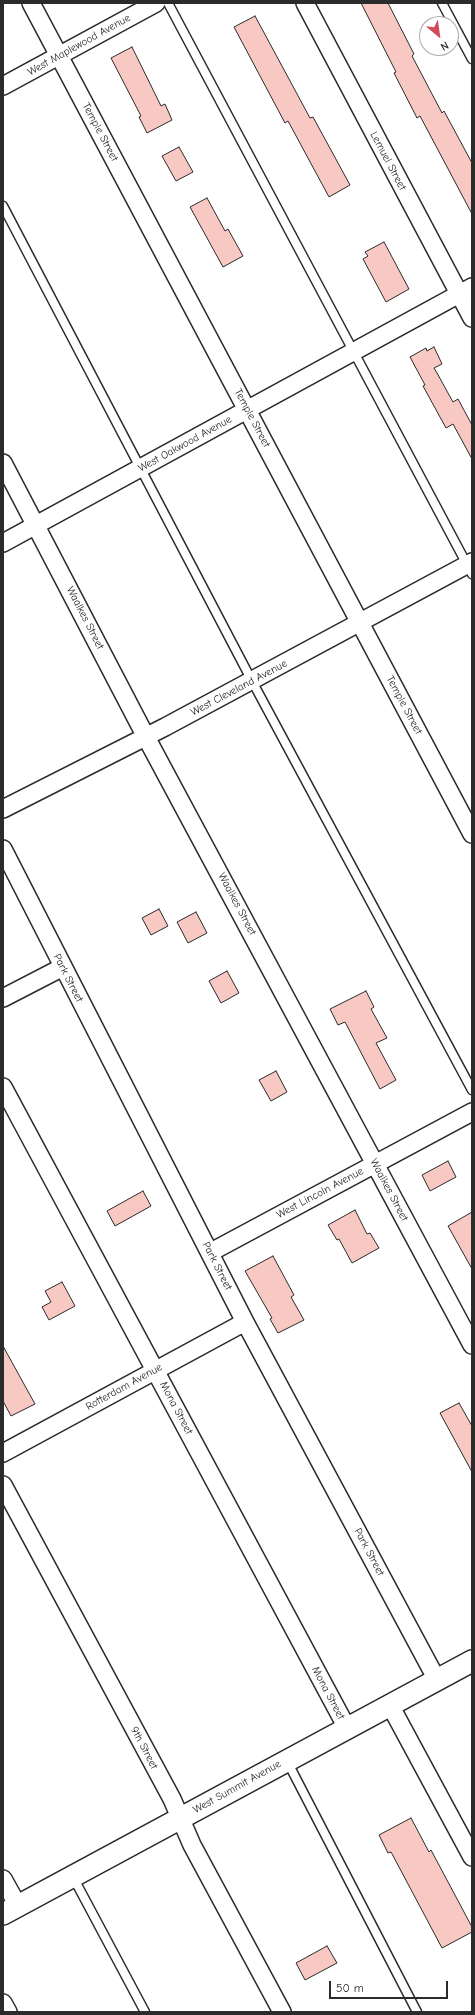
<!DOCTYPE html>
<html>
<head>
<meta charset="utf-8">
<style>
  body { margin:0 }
  #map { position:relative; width:475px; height:2015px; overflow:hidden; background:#fff; font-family:"Comic Neue",sans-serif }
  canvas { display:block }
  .frame { position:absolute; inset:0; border:4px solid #2b2b2b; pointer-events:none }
  .north { position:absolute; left:419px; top:16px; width:40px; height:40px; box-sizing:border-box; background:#fff; border:1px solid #aaa; border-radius:50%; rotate:151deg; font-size:11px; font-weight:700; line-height:16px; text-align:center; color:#2b2b2b }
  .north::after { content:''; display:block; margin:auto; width:14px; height:18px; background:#d1495b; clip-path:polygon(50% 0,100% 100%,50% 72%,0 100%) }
  .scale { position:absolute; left:329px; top:1981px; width:119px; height:18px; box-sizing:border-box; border:2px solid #2b2b2b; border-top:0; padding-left:5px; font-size:12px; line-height:14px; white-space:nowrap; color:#2b2b2b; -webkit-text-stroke:3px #fff; paint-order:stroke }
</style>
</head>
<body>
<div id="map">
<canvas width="475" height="2015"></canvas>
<div class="frame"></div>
<div class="north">N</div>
<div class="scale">50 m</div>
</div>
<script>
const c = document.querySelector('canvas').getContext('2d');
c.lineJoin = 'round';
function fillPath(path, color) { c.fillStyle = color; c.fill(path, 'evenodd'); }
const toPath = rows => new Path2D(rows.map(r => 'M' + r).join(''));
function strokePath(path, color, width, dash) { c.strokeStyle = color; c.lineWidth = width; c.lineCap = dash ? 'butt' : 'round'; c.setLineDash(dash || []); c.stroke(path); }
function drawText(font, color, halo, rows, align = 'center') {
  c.font = font + ' "Comic Neue",sans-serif'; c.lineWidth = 3; c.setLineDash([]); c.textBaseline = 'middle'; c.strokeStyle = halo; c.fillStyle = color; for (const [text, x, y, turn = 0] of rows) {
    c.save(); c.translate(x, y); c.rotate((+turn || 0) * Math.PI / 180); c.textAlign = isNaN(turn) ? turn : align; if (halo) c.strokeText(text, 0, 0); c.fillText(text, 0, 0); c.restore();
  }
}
const building = toPath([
  [361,3,388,3,414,54,412,56,442,113,444,111,472,163,472,214,420,116,417,118,394,73,396,72,361,3],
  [255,16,310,118,313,117,350,185,329,197,288,121,285,123,234,27,255,16],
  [132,47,161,106,165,104,172,120,147,133,139,117,141,116,111,58,132,47],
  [179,147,193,172,176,181,162,156,179,147],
  [207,198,225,231,228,229,243,256,223,267,190,207,207,198],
  [384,242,409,289,386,302,363,259,368,256,365,252,384,242],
  [434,347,442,364,434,368,437,373,453,402,458,399,472,425,472,459,453,424,446,428,423,386,425,385,410,357,426,348,427,351,434,347],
  [159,909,168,926,151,935,142,918,159,909],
  [196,912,207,933,188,943,177,922,196,912],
  [227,971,239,993,221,1003,209,981,227,971],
  [366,991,374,1007,371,1009,387,1038,376,1043,396,1080,380,1089,345,1022,338,1025,330,1009,366,991],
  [276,1071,287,1092,271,1101,259,1080,276,1071],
  [448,1161,456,1177,430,1191,422,1175,448,1161],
  [143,1191,151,1206,115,1226,107,1211,143,1191],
  [355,1210,367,1234,370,1233,379,1248,352,1263,339,1239,337,1240,328,1225,355,1210],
  [472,1212,472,1269,448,1226,472,1212],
  [273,1256,294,1295,291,1297,304,1320,278,1333,270,1319,272,1318,245,1271,273,1256],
  [62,1282,75,1306,49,1320,42,1307,51,1302,45,1291,62,1282],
  [3,1346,35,1404,11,1416,3,1401,3,1346],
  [459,1403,472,1426,472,1472,440,1413,459,1403],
  [411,1818,429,1852,431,1850,472,1927,472,1932,442,1948,391,1852,388,1853,379,1835,411,1818],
  [327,1946,337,1963,305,1980,296,1963,327,1946]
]);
fillPath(building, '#f8c8c2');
strokePath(building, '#2b2b2b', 1);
const service = toPath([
  [168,3,472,574],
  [442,3,472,59],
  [3,206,252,681,472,1090],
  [287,1761,417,2012],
  [73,1877,145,2012]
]);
const minor = toPath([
  [31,3,472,834],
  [305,3,472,318],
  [3,86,156,3],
  [3,463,146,737,472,1345],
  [3,543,472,287],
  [3,809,165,727,472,562],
  [3,849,245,1322,437,1680],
  [3,998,63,967],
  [3,1087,347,1728],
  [211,1252,472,1112],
  [3,1453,245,1322],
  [3,1485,172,1799,192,1845,282,2012],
  [390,1705,472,1857],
  [3,1879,18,1906],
  [3,2003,8,2012]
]);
const tertiary = toPath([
  [3,1914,472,1661]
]);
strokePath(service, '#2b2b2b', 11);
strokePath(minor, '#2b2b2b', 20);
strokePath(tertiary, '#2b2b2b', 24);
strokePath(service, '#fff', 8);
strokePath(minor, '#fff', 17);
strokePath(tertiary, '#fff', 21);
drawText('11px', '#2b2b2b', '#fff', [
  ["West Maplewood Avenue",79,45,-29],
  ["Temple Street",100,132,62],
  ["Lemuel Street",388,161,62],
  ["Temple Street",252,418,62],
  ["West Oakwood Avenue",185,444,-29],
  ["Waalkes Street",85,618,63],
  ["West Cleveland Avenue",239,688,-28],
  ["Temple Street",404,705,62],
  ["Waalkes Street",237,904,62],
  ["Park Street",68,978,63],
  ["Waalkes Street",389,1190,62],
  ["West Lincoln Avenue",320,1193,-28],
  ["Park Street",217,1266,63],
  ["Rotterdam Avenue",124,1387,-29],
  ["Mona Street",176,1408,62],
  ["Park Street",369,1552,62],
  ["Mona Street",328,1693,62],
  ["9th Street",144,1748,62],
  ["West Summit Avenue",237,1787,-29]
]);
</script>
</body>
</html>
